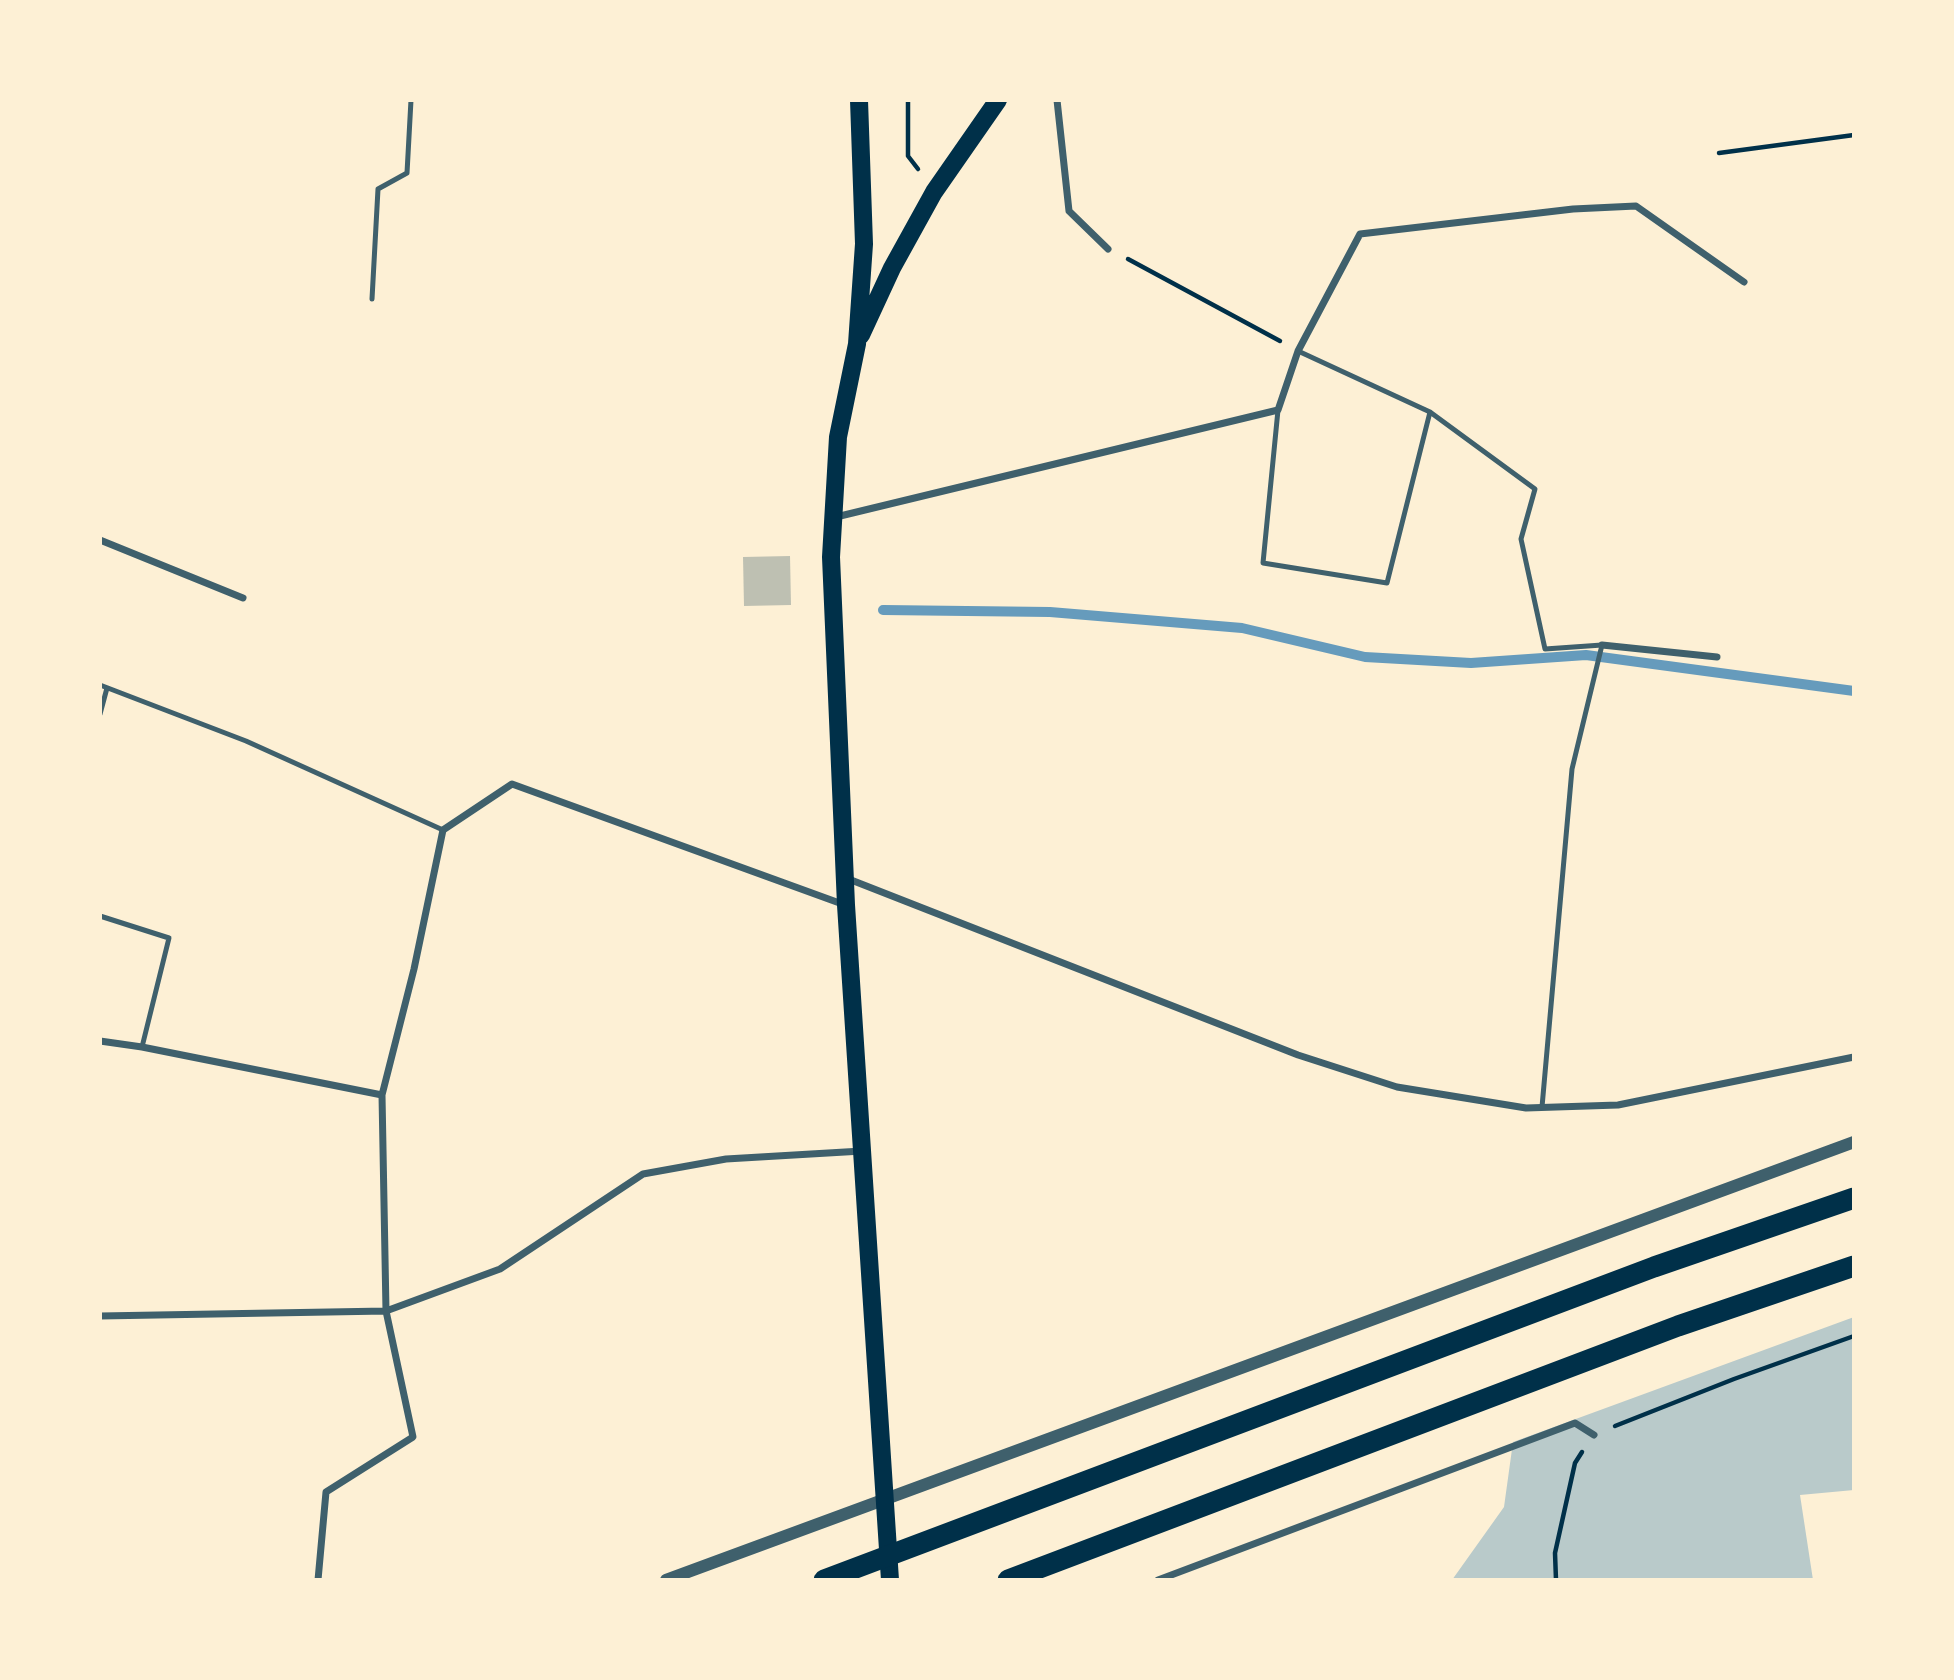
<!DOCTYPE html>
<html>
<head>
<meta charset="utf-8">
<style>
  body { margin:0 }
  #map { position:relative; width:1954px; height:1680px; overflow:hidden; background:#fdf0d5; font-family:"Fira Sans Condensed",sans-serif }
  canvas { display:block }
  .frame { position:absolute; inset:0; border:102px solid #fdf0d5; pointer-events:none }
</style>
</head>
<body>
<div id="map">
<canvas width="1954" height="1680"></canvas>
<div class="frame"></div>
</div>
<script>
const c = document.querySelector('canvas').getContext('2d');
c.lineJoin = 'round';
function fillPath(path, color) { c.fillStyle = color; c.fill(path, 'evenodd'); }
const toPath = rows => new Path2D(rows.map(r => 'M' + r).join(''));
function strokePath(path, color, width, dash) { c.strokeStyle = color; c.lineWidth = width; c.lineCap = dash ? 'butt' : 'round'; c.setLineDash(dash || []); c.stroke(path); }
fillPath(toPath([
  [1854,1317,1854,1490,1800,1495,1813,1580,1452,1580,1504,1507,1513,1442]
]), '#b9caca');
strokePath(toPath([
  [883,610,1050,612,1242,628,1365,657,1471,663,1586,655,1854,691]
]), '#669bbc', 10);
fillPath(toPath([
  [790,556,791,605,744,606,743,557]
]), '#bec0b2');
strokePath(toPath([
  [908,100,908,156,918,169],
  [1719,153,1854,135],
  [1128,259,1280,341],
  [1615,1426,1734,1379,1854,1336],
  [1556,1580,1555,1553,1575,1463,1582,1452]
]), '#003049', 4.5);
strokePath(toPath([
  [372,299,378,189,407,173,411,100],
  [1298,351,1430,412,1535,489,1521,539,1545,649,1602,645,1572,769,1542,1107],
  [1278,410,1263,563,1387,583,1430,412],
  [100,685,246,741,443,830],
  [100,714,107,688],
  [100,916,169,938,142,1047]
]), '#3f606c', 5);
strokePath(toPath([
  [1057,100,1069,211,1108,249],
  [836,517,1278,410,1298,351,1360,234,1573,209,1636,206,1744,282],
  [100,540,243,598],
  [1602,645,1717,657],
  [846,878,1298,1055,1397,1087,1526,1108,1618,1105,1854,1057],
  [100,1041,142,1047,382,1095],
  [100,1316,386,1311,500,1269,643,1174,726,1159,862,1151],
  [318,1580,326,1492,413,1437,386,1311,382,1095,414,969,443,830,512,784,845,905],
  [1158,1580,1575,1423,1594,1435]
]), '#3f606c', 7);
strokePath(toPath([
  [666,1580,1854,1142]
]), '#3f606c', 12);
strokePath(toPath([
  [859,100,864,244,857,344,838,437,831,557,846,905,890,1580],
  [861,335,892,268,934,192,998,100]
]), '#003049', 18);
strokePath(toPath([
  [824,1580,1654,1267,1854,1198],
  [1008,1580,1678,1326,1854,1266]
]), '#003049', 21);
</script>
</body>
</html>
